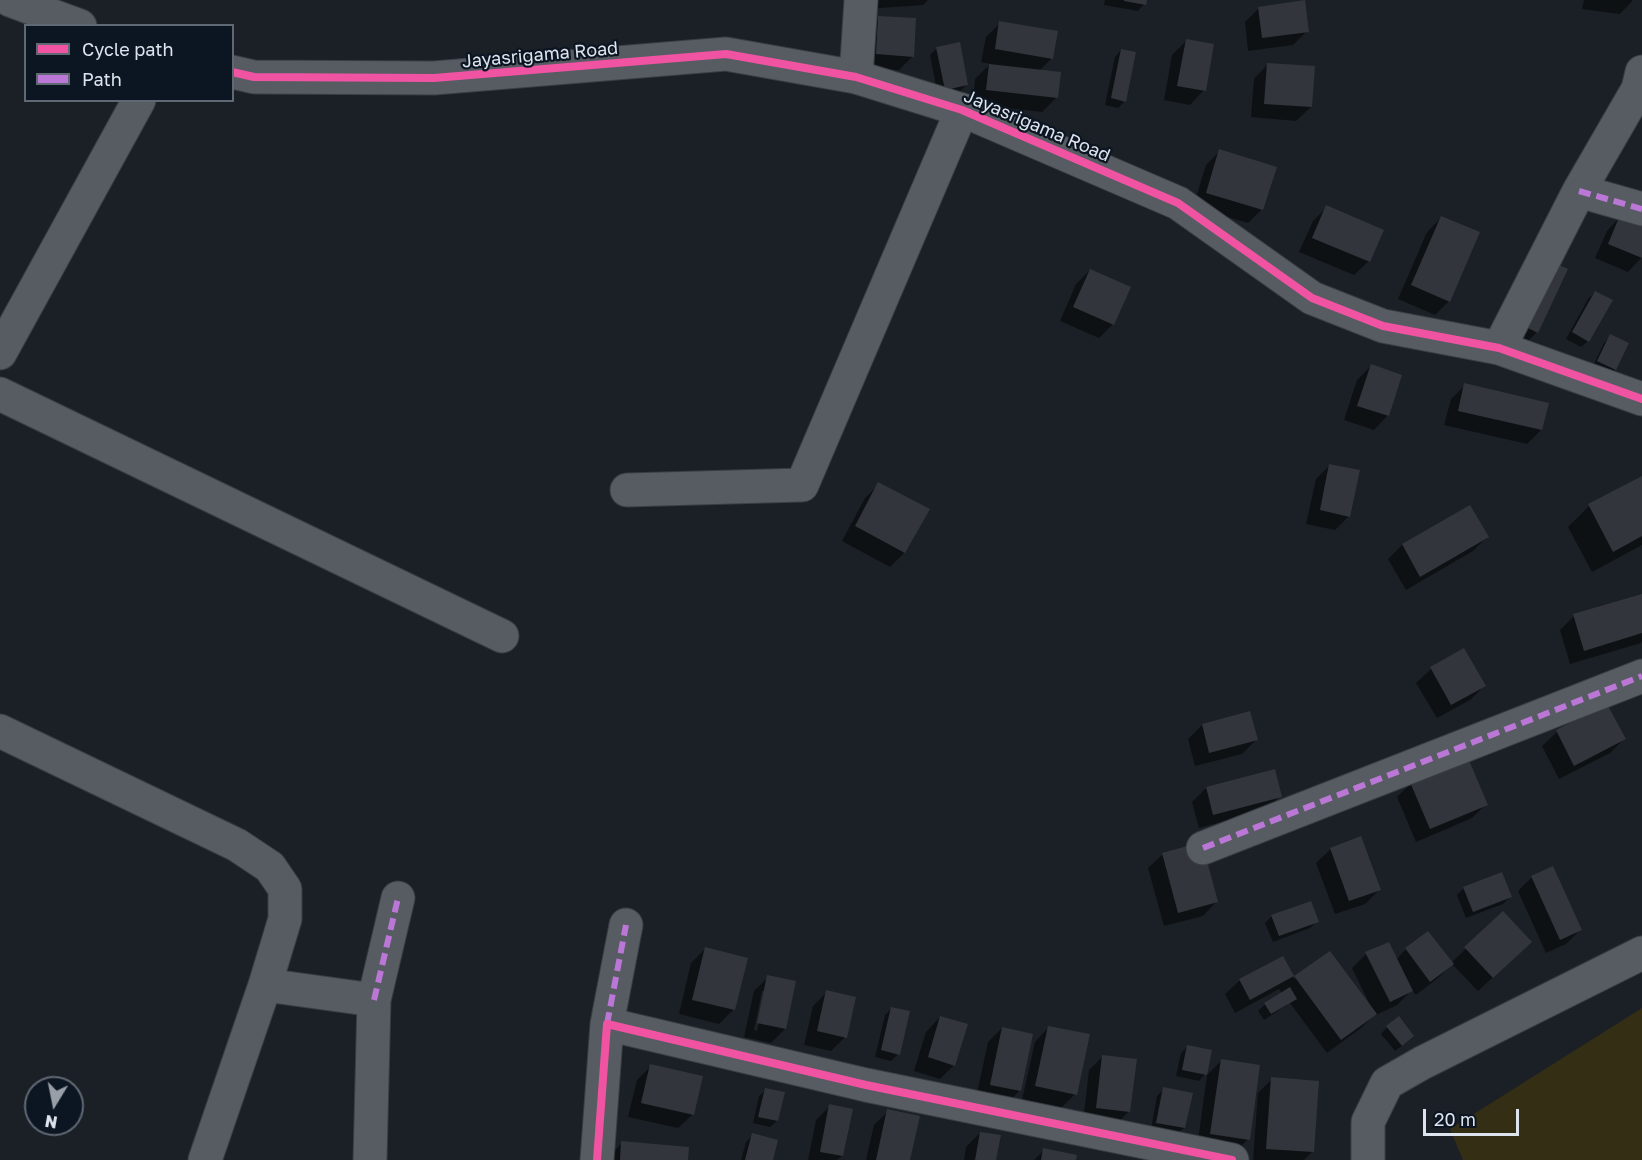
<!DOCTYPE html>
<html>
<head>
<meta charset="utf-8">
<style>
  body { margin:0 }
  #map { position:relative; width:1642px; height:1160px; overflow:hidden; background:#1a2026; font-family:"Golos Text",sans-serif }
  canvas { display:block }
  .legend { position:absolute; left:24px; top:24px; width:210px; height:78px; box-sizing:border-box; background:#0c1522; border:2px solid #606873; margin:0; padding:8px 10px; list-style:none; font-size:18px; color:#dde4ed }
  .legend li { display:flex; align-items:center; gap:12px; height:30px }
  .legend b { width:30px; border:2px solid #606873 }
  .north { position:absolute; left:24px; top:1076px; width:60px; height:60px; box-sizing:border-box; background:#0c1522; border:2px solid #606873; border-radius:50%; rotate:190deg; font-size:16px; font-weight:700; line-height:24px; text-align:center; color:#dde4ed }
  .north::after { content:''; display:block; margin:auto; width:21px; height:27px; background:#999fa7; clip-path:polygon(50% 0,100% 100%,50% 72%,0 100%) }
  .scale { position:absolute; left:1423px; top:1109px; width:96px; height:27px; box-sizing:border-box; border:3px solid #dde4ed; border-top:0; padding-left:8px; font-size:18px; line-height:21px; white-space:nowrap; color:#dde4ed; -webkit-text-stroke:4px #0c1522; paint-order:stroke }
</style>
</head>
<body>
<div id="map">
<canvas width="1642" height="1160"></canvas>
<ul class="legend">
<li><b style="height:8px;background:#f153a3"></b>Cycle path</li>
<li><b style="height:8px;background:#ba77d6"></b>Path</li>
</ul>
<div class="north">N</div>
<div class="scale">20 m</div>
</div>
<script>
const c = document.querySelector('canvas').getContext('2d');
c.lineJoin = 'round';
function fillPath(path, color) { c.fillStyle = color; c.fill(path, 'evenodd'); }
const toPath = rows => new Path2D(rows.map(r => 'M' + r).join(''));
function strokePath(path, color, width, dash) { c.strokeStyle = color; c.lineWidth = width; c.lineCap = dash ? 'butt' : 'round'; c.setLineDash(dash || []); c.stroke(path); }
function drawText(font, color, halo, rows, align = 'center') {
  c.font = font + ' "Golos Text",sans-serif'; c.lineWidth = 4.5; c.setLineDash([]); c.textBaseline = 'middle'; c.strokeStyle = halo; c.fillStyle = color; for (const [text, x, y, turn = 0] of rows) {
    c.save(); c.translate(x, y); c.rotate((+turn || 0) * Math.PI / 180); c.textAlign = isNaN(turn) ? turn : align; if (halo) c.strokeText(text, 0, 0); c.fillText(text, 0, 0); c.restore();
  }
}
fillPath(toPath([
  [1642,1008,1642,1160,1463,1160,1450,1129]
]), '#342e15');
fillPath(toPath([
  [866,0,928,0,923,5,867,9],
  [1105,0,1145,0,1144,4,1138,11,1104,5],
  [1584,0,1633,0,1620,14,1582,9],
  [1259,8,1307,31,1293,45,1248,51,1245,22],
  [879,17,913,56,899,70,862,68,865,31],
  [1000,23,1052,58,1039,71,1056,98,1042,112,973,104,975,79,990,64,981,62,986,37],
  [1186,41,1204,90,1190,105,1164,100,1172,55],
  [937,48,967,85,960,91,938,96,930,55],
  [1121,50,1125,101,1118,108,1105,105,1115,57],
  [1268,64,1311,107,1296,121,1251,117,1254,79],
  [1220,151,1262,209,1248,223,1193,207,1206,165],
  [1327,207,1369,261,1354,275,1299,252,1313,221],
  [1621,216,1642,225,1642,257,1628,272,1595,258,1607,231],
  [1441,218,1449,301,1435,315,1398,299,1427,232],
  [1090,270,1113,324,1099,338,1060,321,1076,284],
  [1530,274,1537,332,1523,346,1501,336],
  [1595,292,1588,341,1581,347,1566,339,1588,299],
  [1611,336,1627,344,1615,370,1608,376,1592,368,1604,343],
  [1371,366,1388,415,1374,430,1344,420,1357,380],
  [1465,385,1541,430,1527,444,1444,425,1451,399],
  [1330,465,1349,516,1335,530,1306,524,1316,479],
  [1642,478,1642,545,1592,572,1568,527,1589,506],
  [879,484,904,553,890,567,842,541,865,498],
  [1469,507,1487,537,1473,551,1406,590,1388,559,1402,545],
  [1642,596,1642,641,1641,643,1570,664,1560,630,1574,616],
  [1463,650,1484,686,1470,700,1437,718,1416,683,1431,669],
  [1607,706,1624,739,1610,753,1559,779,1542,746,1557,732],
  [1202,725,1256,740,1242,754,1195,766,1188,739],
  [1411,783,1486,804,1472,818,1416,842,1397,797],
  [1206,788,1280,796,1266,810,1199,828,1192,802],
  [1331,849,1379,890,1365,904,1335,914,1316,863],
  [1163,854,1217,901,1203,916,1164,926,1148,868],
  [1532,877,1580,930,1566,944,1546,953,1518,891],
  [1464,888,1510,897,1503,904,1466,918,1457,895],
  [1503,913,1516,956,1478,991,1452,964,1438,978,1416,995,1412,990,1397,1005,1376,1015,1375,1014,1361,1028,1327,1053,1290,1003,1264,1020,1258,1011,1265,1004,1282,993,1279,989,1235,1013,1225,994,1240,980,1282,958,1294,979,1330,953,1369,1006,1370,1005,1352,968,1366,954,1396,960,1406,949,1451,963],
  [1272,916,1317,921,1310,928,1273,942,1265,923],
  [705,949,734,1009,719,1024,679,1014,691,963],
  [768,977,785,1029,771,1043,744,1037,754,991],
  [762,991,766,991,757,1031,754,1030],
  [827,992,845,1037,831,1051,804,1045,813,1006],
  [892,1008,898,1054,891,1061,875,1057,885,1015],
  [940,1017,954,1065,940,1079,914,1071,926,1032],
  [1049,1027,1075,1094,1061,1108,1022,1100,1035,1042],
  [1387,1027,1406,1043,1395,1051,1381,1034],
  [1002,1028,1020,1090,1006,1105,976,1098,988,1042],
  [1187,1047,1205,1074,1199,1081,1176,1076,1181,1053],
  [1103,1056,1129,1111,1115,1126,1083,1122,1089,1070],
  [1221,1061,1248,1139,1234,1153,1197,1148,1207,1075],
  [651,1066,693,1114,678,1128,628,1117,637,1080],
  [1272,1079,1312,1152,1304,1160,1253,1160,1258,1093],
  [1164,1089,1184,1128,1177,1134,1151,1129,1157,1096],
  [766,1090,777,1121,770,1127,753,1123,759,1096],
  [830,1106,842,1156,837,1160,808,1160,816,1120],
  [888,1111,909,1160,866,1160,874,1125],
  [980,1133,995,1160,964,1160,966,1147],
  [753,1135,772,1160,741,1160,746,1142],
  [622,1143,686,1160,608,1160,608,1157],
  [1044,1150,1075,1160,1034,1160]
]), '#0007');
fillPath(toPath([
  [1124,0,1147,0,1146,5,1124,1],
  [1305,0,1309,32,1262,38,1258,7],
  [878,16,916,18,914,57,876,54],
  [999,21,1058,31,1053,59,995,49],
  [1186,39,1214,44,1206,91,1177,86],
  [960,42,968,85,945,90,936,47],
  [1121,49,1136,52,1126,102,1111,98],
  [1267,63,1315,66,1312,107,1264,104],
  [989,64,1061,72,1058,98,986,90],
  [1219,149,1277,167,1263,210,1206,193],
  [1326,205,1384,230,1370,262,1312,238],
  [1620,215,1642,224,1642,258,1608,244],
  [1441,216,1480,232,1450,302,1411,285],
  [1544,258,1568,269,1538,333,1514,321],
  [1090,269,1131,287,1114,325,1073,307],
  [1595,291,1613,300,1589,342,1572,332],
  [1610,334,1629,343,1616,370,1597,361],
  [1371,364,1402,375,1389,416,1357,406],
  [1464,383,1549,403,1542,430,1458,411],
  [1329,464,1360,470,1350,517,1320,510],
  [1642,476,1642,536,1613,552,1588,504],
  [878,482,930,509,905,553,855,526],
  [1470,505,1489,537,1420,577,1402,544],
  [1642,594,1642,633,1584,651,1573,614],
  [1464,648,1486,686,1451,705,1430,667],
  [1607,704,1626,739,1574,766,1556,730],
  [1250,711,1258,740,1209,753,1202,724],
  [1468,758,1488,805,1430,829,1410,782],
  [1275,769,1282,797,1213,815,1206,787],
  [1361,836,1381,890,1349,901,1330,848],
  [1202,842,1218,902,1178,913,1162,853],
  [1553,866,1582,930,1560,940,1531,876],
  [1502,872,1512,897,1473,912,1463,887],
  [1311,901,1319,922,1279,936,1271,915],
  [1503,911,1532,942,1493,978,1464,947],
  [1428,931,1454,964,1430,982,1405,948],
  [1389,942,1413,991,1390,1002,1365,952],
  [705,947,748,958,735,1010,692,1000],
  [1330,951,1377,1014,1341,1040,1294,976],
  [1283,956,1294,976,1250,1000,1239,979],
  [767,975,796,981,786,1029,757,1023],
  [1290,987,1297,999,1271,1014,1264,1003],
  [826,990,856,997,847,1038,817,1031],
  [891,1007,910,1011,900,1055,881,1050],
  [940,1016,968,1024,955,1066,928,1057],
  [1399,1016,1414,1036,1402,1046,1386,1026],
  [1048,1026,1090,1034,1077,1095,1035,1086],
  [1002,1027,1033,1034,1021,1091,990,1085],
  [1187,1045,1212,1050,1207,1075,1182,1070],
  [1102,1055,1137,1059,1130,1112,1096,1108],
  [1221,1059,1260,1065,1250,1140,1210,1134],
  [650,1064,703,1076,694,1115,641,1103],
  [1271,1077,1319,1081,1314,1152,1266,1149],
  [1163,1087,1193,1093,1185,1128,1156,1123],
  [765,1088,785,1092,778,1121,758,1117],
  [829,1104,853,1109,843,1156,820,1152],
  [887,1109,920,1116,910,1160,876,1160],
  [980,1132,1001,1135,996,1160,975,1160],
  [752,1133,778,1140,773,1160,745,1160],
  [621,1141,689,1147,688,1160,620,1160],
  [1043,1148,1077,1155,1076,1160,1041,1160]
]), '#32363c');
const street = toPath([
  [856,77,861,0],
  [1579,191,1642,209],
  [1499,348,1579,191,1638,89,1642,72],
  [0,353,139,100],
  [0,394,502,636],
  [627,490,802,485,962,110],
  [0,731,237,845,270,867,285,889,285,919,265,985],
  [1203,848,1642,676],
  [374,1000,398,898],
  [607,1024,626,925],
  [205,1160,265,985,374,1000,370,1160],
  [597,1160,607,1024,866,1085,1232,1160],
  [1368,1160,1368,1122,1387,1083,1422,1063,1642,953]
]);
const secondary = toPath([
  [10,0,80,26],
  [232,72,254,77,434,78,726,54,856,77,962,110,1178,203,1312,298,1383,326,1499,348,1642,399]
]);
strokePath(street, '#393e43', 35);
strokePath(secondary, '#393e43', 35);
strokePath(street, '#575c62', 33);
strokePath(secondary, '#575c62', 33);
strokePath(toPath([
  [1579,191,1642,209],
  [1203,848,1642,676],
  [374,1000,398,898],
  [607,1024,626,925]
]), '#ba77d6', 6, [12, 6]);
strokePath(toPath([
  [232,72,254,77,434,78,726,54,856,77,962,110,1178,203,1312,298,1383,326,1499,348,1642,399],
  [597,1160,607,1024,866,1085,1232,1160]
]), '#f153a3', 8);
drawText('18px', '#dde4ed', '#0c1522', [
  ["Jayasrigama Road",540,55,-5],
  ["Jayasrigama Road",1037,126,23]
]);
</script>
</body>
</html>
